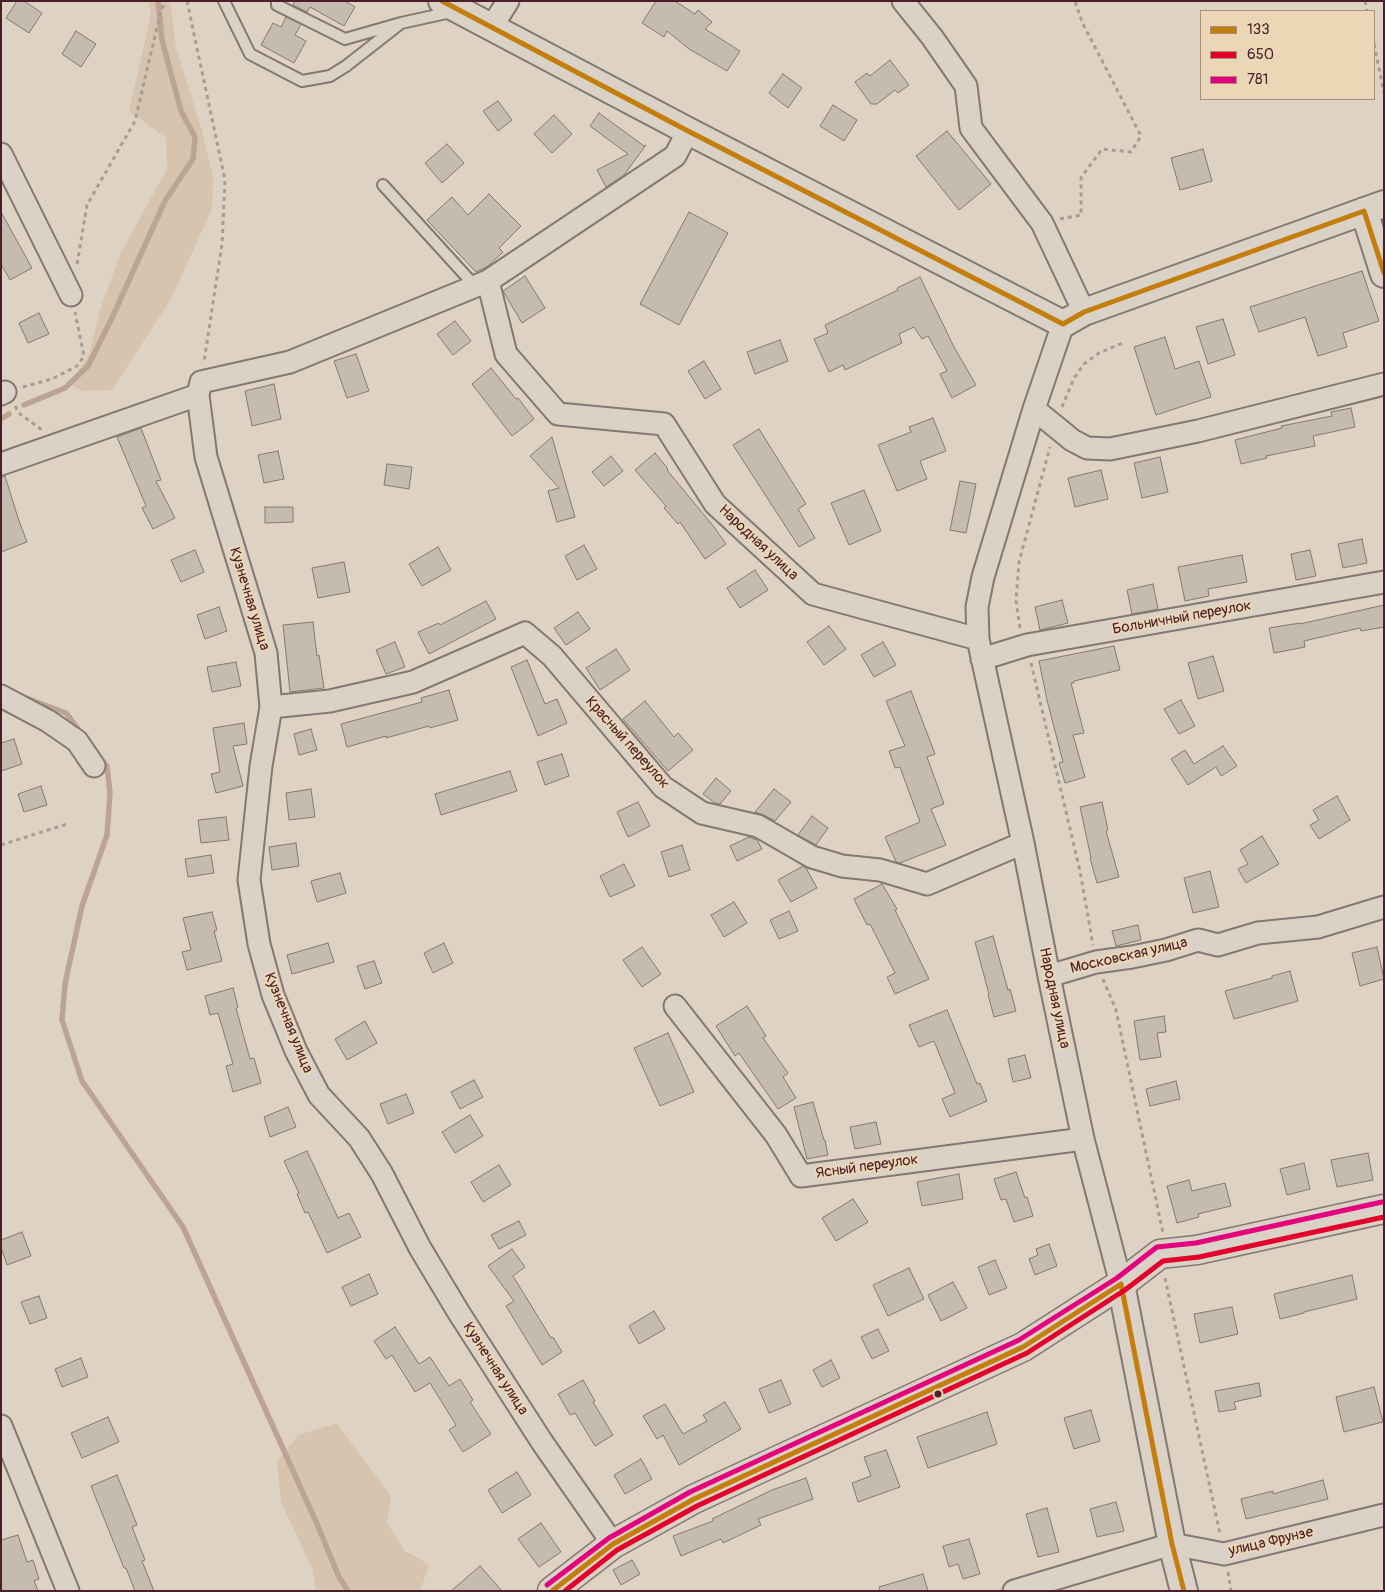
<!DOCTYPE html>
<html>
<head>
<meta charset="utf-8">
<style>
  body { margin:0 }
  #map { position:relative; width:1385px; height:1592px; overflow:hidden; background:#ded3c2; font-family:Pangolin,sans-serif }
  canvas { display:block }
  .frame { position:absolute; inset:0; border:2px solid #4a1f2b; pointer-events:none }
  .legend { position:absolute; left:1200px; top:10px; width:175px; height:90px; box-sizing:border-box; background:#ebd6b5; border:1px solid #ab8d7e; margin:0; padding:6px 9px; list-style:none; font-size:15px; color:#4a1f2b }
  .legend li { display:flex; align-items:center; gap:10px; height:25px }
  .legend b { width:25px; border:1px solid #ab8d7e }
</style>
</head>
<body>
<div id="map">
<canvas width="1385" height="1592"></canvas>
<div class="frame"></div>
<ul class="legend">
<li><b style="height:6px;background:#c37e0d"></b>133</li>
<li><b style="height:6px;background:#e4002b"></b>650</li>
<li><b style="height:6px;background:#e5007d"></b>781</li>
</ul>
</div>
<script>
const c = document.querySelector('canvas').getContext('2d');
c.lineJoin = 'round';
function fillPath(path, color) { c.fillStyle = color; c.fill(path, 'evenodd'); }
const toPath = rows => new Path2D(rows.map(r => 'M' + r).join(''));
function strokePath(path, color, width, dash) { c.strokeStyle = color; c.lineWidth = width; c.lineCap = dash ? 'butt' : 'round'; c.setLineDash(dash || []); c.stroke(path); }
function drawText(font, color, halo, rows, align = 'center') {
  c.font = font + ' Pangolin,sans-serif'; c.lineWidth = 4; c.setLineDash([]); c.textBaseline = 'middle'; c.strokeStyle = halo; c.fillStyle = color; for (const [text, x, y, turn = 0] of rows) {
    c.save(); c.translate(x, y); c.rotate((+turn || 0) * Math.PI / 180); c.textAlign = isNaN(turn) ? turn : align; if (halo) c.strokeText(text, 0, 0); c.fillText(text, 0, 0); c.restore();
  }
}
fillPath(toPath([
  [148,1,170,1,176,48,202,130,213,178,212,209,171,299,112,390,82,391,67,382,76,374,89,354,100,310,121,252,167,169,166,138,129,111,151,14],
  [337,1423,391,1496,387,1523,405,1551,423,1561,429,1566,420,1591,316,1591,313,1570,281,1502,277,1462,298,1435]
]), '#d6c4af');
strokePath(toPath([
  [24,405,65,388,88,366,111,320,165,201,193,159,195,137,181,111,162,40,158,1],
  [1,419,9,414],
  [26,698,66,713,81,733],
  [99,757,107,766,110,793,107,835,82,906,65,984,62,1020,82,1081,183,1227,317,1524,339,1577,348,1591]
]), '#bca494', 5.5);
const building = toPath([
  [17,1,24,1,42,13,29,33,6,18,17,1],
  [295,1,345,1,355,7,344,26,310,7,307,12,293,5,295,1],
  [656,1,675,1,695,14,698,10,712,22,705,29,740,51,727,71,689,49,667,31,664,37,642,23,656,1],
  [286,17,301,24,295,35,306,41,294,63,261,45,273,23,281,27,286,17],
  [76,31,96,44,81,67,62,54,76,31],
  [890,60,909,85,898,93,895,90,877,104,871,104,855,82,867,73,870,76,890,60],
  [783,74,802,88,788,108,769,93,783,74],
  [498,101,512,120,498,131,483,111,498,101],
  [833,105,857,120,844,141,820,126,833,105],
  [599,113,644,146,646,145,624,175,606,187,597,170,628,154,590,126,599,113],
  [554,115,572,134,552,153,534,134,554,115],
  [947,131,991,184,959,210,916,156,947,131],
  [447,144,464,163,442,183,425,163,447,144],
  [1203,149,1212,181,1180,190,1171,158,1203,149],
  [489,194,521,226,499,248,503,252,488,266,476,272,427,220,452,197,468,215,489,194],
  [1,212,32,268,10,280,1,264,1,212],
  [689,212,728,233,679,325,640,304,689,212],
  [1362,271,1379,321,1343,333,1347,347,1318,356,1305,317,1259,332,1250,307,1362,271],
  [525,276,545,308,522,323,503,291,525,276],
  [920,277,954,347,976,385,952,398,940,374,947,371,928,336,922,339,914,327,899,334,902,343,845,370,843,365,829,372,814,339,828,333,825,325,898,290,897,288,920,277],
  [39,313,49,334,28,343,19,323,39,313],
  [1223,319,1235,355,1208,364,1196,327,1223,319],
  [455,321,471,341,453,355,437,334,455,321],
  [1165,337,1175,369,1199,361,1211,397,1156,415,1134,347,1165,337],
  [780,340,788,361,755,374,747,352,780,340],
  [356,354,369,391,347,398,334,361,356,354],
  [704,361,721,389,705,399,688,371,704,361],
  [491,368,516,399,518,398,534,419,512,436,472,384,491,368],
  [274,384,281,419,252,426,245,391,274,384],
  [1351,408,1355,427,1313,436,1315,446,1266,456,1267,458,1241,464,1235,440,1282,428,1281,426,1332,416,1331,412,1351,408],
  [933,418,946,451,920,461,927,479,897,491,878,445,911,432,909,427,933,418],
  [141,428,161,480,156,481,175,518,153,529,142,508,146,506,117,437,141,428],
  [759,429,806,504,798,509,815,538,799,547,733,445,759,429],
  [552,437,575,517,557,522,548,491,559,488,530,456,552,437],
  [278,451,284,479,264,483,258,455,278,451],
  [655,453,668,469,667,470,714,527,726,544,705,559,680,522,678,524,664,508,666,506,635,470,655,453],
  [611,456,623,471,604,486,592,472,611,456],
  [1160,457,1168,492,1142,498,1134,463,1160,457],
  [387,464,412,467,409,489,384,485,387,464],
  [1101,470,1108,499,1075,507,1068,478,1101,470],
  [5,476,18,518,27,542,1,552,1,477,5,476],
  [960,481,976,484,966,533,950,530,960,481],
  [864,490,881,531,849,545,831,503,864,490],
  [265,507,293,507,293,522,265,523,265,507],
  [1362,539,1367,563,1343,568,1338,544,1362,539],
  [584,545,597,569,577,580,565,556,584,545],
  [438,547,451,570,422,586,409,564,438,547],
  [195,550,204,572,181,582,171,560,195,550],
  [1310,550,1316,576,1296,580,1291,554,1310,550],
  [1242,555,1247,582,1208,589,1209,596,1185,601,1178,567,1242,555],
  [344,562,350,592,318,598,312,568,344,562],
  [755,570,768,590,740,608,727,588,755,570],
  [1153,584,1158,609,1132,614,1127,590,1153,584],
  [1062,600,1068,623,1040,630,1035,607,1062,600],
  [486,601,496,619,429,654,418,632,439,623,440,625,486,601],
  [1384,605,1384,627,1361,631,1360,628,1304,641,1305,647,1274,653,1269,628,1300,623,1300,624,1384,605],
  [219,607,227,631,205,639,197,615,219,607],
  [578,612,590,629,566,645,554,628,578,612],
  [313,622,317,656,319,655,324,688,290,692,283,625,313,622],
  [829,626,846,649,824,665,807,642,829,626],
  [395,642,405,667,386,674,376,650,395,642],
  [883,642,896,665,874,677,861,655,883,642],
  [1114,646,1120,670,1074,681,1074,683,1071,683,1084,733,1073,735,1085,777,1065,783,1059,763,1063,762,1047,700,1039,661,1114,646],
  [616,649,630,670,600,690,586,668,616,649],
  [1213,656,1224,691,1198,699,1188,663,1213,656],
  [527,660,545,704,557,699,567,723,538,736,511,667,527,660],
  [236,662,241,686,212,692,207,667,236,662],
  [449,690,458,720,430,728,429,726,386,738,386,736,347,747,341,724,422,702,421,698,449,690],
  [911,691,935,754,927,757,944,804,931,809,946,845,900,863,896,862,885,837,920,822,900,767,895,768,889,751,905,746,886,701,911,691],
  [1181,700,1195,726,1179,734,1164,709,1181,700],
  [645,701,674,737,678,733,693,750,668,771,623,719,645,701],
  [244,723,247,744,233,746,243,786,216,793,211,774,220,772,213,728,244,723],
  [311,729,317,750,299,755,294,734,311,729],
  [14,739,22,764,1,771,1,743,14,739],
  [1223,746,1237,766,1221,776,1216,767,1188,785,1171,759,1185,750,1194,764,1223,746],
  [562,754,569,776,545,785,537,762,562,754],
  [510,771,517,791,441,815,435,794,510,771],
  [716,778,731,791,720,804,715,803,703,794,716,778],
  [41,786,47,805,24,812,18,794,41,786],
  [311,789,315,817,289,820,286,793,311,789],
  [774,789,791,802,775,821,764,815,755,812,774,789],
  [1337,796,1350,820,1319,839,1310,825,1319,820,1313,810,1337,796],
  [638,802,650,826,628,837,617,812,638,802],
  [1102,802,1108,830,1106,831,1119,877,1097,883,1090,858,1091,858,1080,807,1102,802],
  [812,816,828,828,816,845,798,835,812,816],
  [226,817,229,840,201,843,198,820,226,817],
  [1262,836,1279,864,1246,883,1238,869,1248,864,1240,850,1262,836],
  [749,837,757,840,762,849,737,861,730,846,749,837],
  [296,843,299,866,272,870,269,847,296,843],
  [682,845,690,870,669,877,661,852,682,845],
  [211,855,214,873,188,877,185,859,211,855],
  [624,864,635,886,610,897,600,876,624,864],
  [803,866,806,868,817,888,791,902,778,880,803,866],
  [1210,871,1219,907,1193,913,1184,878,1210,871],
  [340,873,346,893,317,902,311,881,340,873],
  [882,884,897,909,895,910,929,979,895,994,887,977,895,973,870,924,867,925,854,899,882,884],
  [734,902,747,923,724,937,711,915,734,902],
  [789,911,798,931,779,939,770,920,789,911],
  [212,912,217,930,214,931,222,961,187,970,182,952,191,950,183,918,212,912],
  [1138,925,1141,940,1116,946,1112,931,1138,925],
  [993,936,1008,990,1010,989,1016,1011,994,1017,988,995,989,994,975,942,993,936],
  [328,943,334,962,292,974,287,955,328,943],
  [444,943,453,963,433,973,424,953,444,943],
  [642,947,661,974,642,987,623,960,642,947],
  [1377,947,1384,979,1360,986,1352,953,1377,947],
  [374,961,382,983,365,989,357,966,374,961],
  [1290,971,1298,1001,1234,1019,1225,991,1272,978,1272,976,1290,971],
  [233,988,238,1007,236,1008,250,1059,254,1058,261,1083,233,1092,226,1066,233,1064,218,1013,210,1015,205,996,233,988],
  [747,1006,766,1036,763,1038,788,1073,783,1077,796,1098,778,1109,739,1053,735,1056,716,1026,747,1006],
  [947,1010,977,1084,980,1083,987,1101,950,1117,942,1099,955,1093,934,1041,919,1047,909,1025,947,1010],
  [1164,1016,1166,1032,1157,1033,1161,1057,1140,1060,1134,1021,1164,1016],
  [365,1021,377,1043,347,1060,335,1039,365,1021],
  [668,1033,694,1092,660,1106,634,1048,668,1033],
  [1025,1055,1031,1078,1013,1082,1008,1059,1025,1055],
  [474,1080,483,1097,460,1109,451,1092,474,1080],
  [1176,1081,1180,1099,1150,1106,1146,1089,1176,1081],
  [406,1094,414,1113,388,1124,380,1104,406,1094],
  [813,1102,824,1140,825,1140,828,1155,807,1159,794,1107,813,1102],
  [288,1107,296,1127,270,1137,264,1117,288,1107],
  [470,1115,483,1136,455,1153,442,1132,470,1115],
  [876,1122,881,1144,855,1149,850,1127,876,1122],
  [307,1151,338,1218,349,1213,361,1237,327,1253,308,1212,305,1213,297,1194,299,1193,284,1161,307,1151],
  [1368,1153,1373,1180,1337,1187,1331,1160,1368,1153],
  [1304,1163,1310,1189,1287,1195,1280,1169,1304,1163],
  [499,1165,511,1185,483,1202,471,1182,499,1165],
  [1016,1172,1025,1198,1027,1197,1033,1216,1014,1222,1006,1199,1001,1200,994,1179,1016,1172],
  [959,1174,963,1199,922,1206,917,1182,959,1174],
  [1189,1180,1192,1191,1225,1183,1231,1206,1198,1214,1199,1217,1177,1223,1167,1186,1189,1180],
  [853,1199,868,1222,836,1241,822,1218,853,1199],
  [519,1221,526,1235,499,1249,491,1235,519,1221],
  [22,1232,31,1256,7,1265,1,1247,1,1240,22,1232],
  [1049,1244,1057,1266,1035,1275,1029,1259,1038,1255,1036,1249,1049,1244],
  [512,1249,525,1267,513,1276,551,1338,553,1337,562,1352,542,1365,506,1306,514,1301,488,1266,512,1249],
  [995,1260,1007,1288,989,1295,978,1267,995,1260],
  [909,1268,924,1299,888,1316,873,1285,909,1268],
  [369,1274,378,1294,351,1306,342,1287,369,1274],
  [1352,1275,1357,1299,1304,1312,1304,1313,1280,1319,1274,1294,1352,1275],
  [953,1282,967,1308,941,1321,928,1295,953,1282],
  [39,1296,47,1318,30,1324,21,1302,39,1296],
  [1232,1307,1238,1334,1200,1343,1194,1314,1232,1307],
  [654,1311,665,1329,639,1344,629,1326,654,1311],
  [395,1327,419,1364,430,1357,449,1386,460,1379,473,1400,470,1402,491,1434,463,1452,449,1430,456,1425,430,1383,415,1392,392,1355,386,1359,374,1341,395,1327],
  [878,1329,889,1351,872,1359,861,1337,878,1329],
  [81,1358,88,1377,62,1387,55,1369,81,1358],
  [831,1360,840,1378,822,1387,813,1370,831,1360],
  [583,1380,595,1401,593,1402,613,1435,595,1446,575,1413,570,1415,558,1394,583,1380],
  [781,1380,791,1404,769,1413,759,1389,781,1380],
  [1259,1383,1261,1396,1234,1402,1236,1409,1219,1412,1215,1391,1259,1383],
  [1374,1387,1383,1422,1344,1432,1336,1397,1374,1387],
  [725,1402,741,1429,679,1465,663,1435,657,1439,643,1416,665,1404,683,1434,707,1421,703,1415,725,1402],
  [1091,1410,1100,1441,1074,1449,1064,1418,1091,1410],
  [987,1412,997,1444,928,1468,917,1437,987,1412],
  [108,1417,119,1442,82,1458,71,1433,108,1417],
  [886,1450,900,1487,858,1502,852,1483,871,1476,864,1457,886,1450],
  [641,1459,652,1479,625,1494,614,1475,641,1459],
  [517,1472,531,1495,502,1513,488,1490,517,1472],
  [117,1475,137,1525,132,1527,145,1560,142,1561,154,1591,135,1591,126,1568,124,1568,91,1486,117,1475],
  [806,1478,813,1499,758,1519,761,1525,723,1543,721,1539,681,1556,673,1536,713,1521,712,1519,772,1490,806,1478],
  [1323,1480,1328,1499,1246,1519,1241,1499,1273,1491,1273,1494,1323,1480],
  [1116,1502,1124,1531,1097,1537,1090,1509,1116,1502],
  [1047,1508,1059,1552,1038,1557,1026,1514,1047,1508],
  [541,1523,561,1552,539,1567,518,1539,541,1523],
  [18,1535,27,1562,33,1560,39,1579,34,1581,38,1591,1,1591,1,1540,18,1535],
  [969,1539,980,1574,963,1579,958,1564,949,1567,943,1546,969,1539],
  [632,1560,640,1574,621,1585,613,1570,632,1560],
  [480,1566,502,1591,451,1591,480,1566],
  [923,1574,928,1591,880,1591,879,1587,923,1574]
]);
fillPath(building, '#c5bbaf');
strokePath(building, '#857872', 1);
const service = toPath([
  [224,1,250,54,302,81,330,76,346,66,401,23],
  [277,1,277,5,345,39,401,23,451,12],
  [383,185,475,286]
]);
const minor = toPath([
  [903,1,932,37,966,86,971,128,1042,223,1084,312],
  [491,28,508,1],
  [688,131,675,156,488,281,506,354,558,414,664,424,715,504,813,594,978,639],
  [1,154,71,295],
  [1063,324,1034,409,983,577,977,607,978,639,1023,843,1049,976,1083,1139,1121,1284],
  [1,394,5,392],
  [198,395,206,457,266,653,271,707,261,766,249,880,259,944,273,995,296,1051,319,1095,359,1138,382,1174,420,1248,459,1313,542,1442,613,1544],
  [1034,409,1072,440,1087,448,1110,449,1198,431,1384,384],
  [1,464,198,395,201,382,290,362,488,281],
  [982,659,1027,645,1384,582],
  [1,696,48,721,77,741,94,766],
  [271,707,330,701,413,682,525,633,552,656,663,787,702,813,758,826,812,857,842,866,880,870,927,884,1023,843],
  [1049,976,1096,962,1132,957,1166,950,1198,940,1218,945,1258,933,1318,927,1384,907],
  [675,1006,776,1135,801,1176,1083,1139],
  [1,1426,68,1591],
  [1014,1591,1172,1544,1224,1554,1384,1515]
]);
const tertiary = toPath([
  [442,1,688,131,1063,324,1084,312,1384,204],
  [1364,211,1384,274],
  [1121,1284,1172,1544,1184,1591]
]);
const primary = toPath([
  [552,1591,613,1544,694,1499,1023,1347,1121,1284,1160,1254,1197,1250,1384,1209]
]);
strokePath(service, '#857872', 14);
strokePath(minor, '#857872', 25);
strokePath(tertiary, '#857872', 30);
strokePath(primary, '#857872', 31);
strokePath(toPath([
  [187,1,225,180,222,244,204,362],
  [1365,1,1367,11],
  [1374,44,1384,93],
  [1060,219,1081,215,1081,178,1102,149,1131,152,1141,136,1082,22,1075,1],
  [77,264,87,205,135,121,161,10,166,1],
  [23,387,52,379,77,366,84,356,75,312],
  [15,406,20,414,42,430],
  [1062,407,1074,378,1084,364,1099,353,1125,342],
  [1020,628,1016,601,1019,562,1050,447],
  [1031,663,1080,871,1093,945],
  [1,845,67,824],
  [1103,979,1116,1010,1163,1233],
  [1165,1278,1220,1534],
  [1228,1572,1231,1591]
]), '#a69c95', 3, [4, 4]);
strokePath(service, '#dad2c6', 10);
strokePath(minor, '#dad2c6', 21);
strokePath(tertiary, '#dad2c6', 26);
strokePath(primary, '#dad2c6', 28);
strokePath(toPath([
  [442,1,688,131,1063,324,1084,312,1364,211,1384,273],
  [552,1591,613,1544,694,1499,1023,1347,1121,1284,1172,1544,1184,1591]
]), '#c37e0d', 5);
strokePath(toPath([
  [565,1591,617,1550,697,1506,1027,1353,1125,1290,1163,1261,1199,1257,1384,1217]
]), '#e4002b', 5);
strokePath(toPath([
  [547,1585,609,1538,690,1492,1019,1340,1117,1278,1157,1247,1196,1243,1382,1202]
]), '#e5007d', 5);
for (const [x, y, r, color] of [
  [938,1394,4.5,"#4a1f2b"]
]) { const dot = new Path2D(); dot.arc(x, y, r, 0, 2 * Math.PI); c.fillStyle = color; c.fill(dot); strokePath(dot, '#ebd6b5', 2); }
drawText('15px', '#4a1f2b', '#ebd6b5', [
  ["Народная улица",758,543,43],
  ["Кузнечная улица",249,599,73],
  ["Больничный переулок",1182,618,-10],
  ["Красный переулок",627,743,48],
  ["Московская улица",1129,956,-13],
  ["Народная улица",1054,998,78],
  ["Кузнечная улица",288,1023,68],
  ["Ясный переулок",867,1167,-8],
  ["Кузнечная улица",495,1369,57],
  ["улица Фрунзе",1271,1542,-13]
]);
</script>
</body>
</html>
